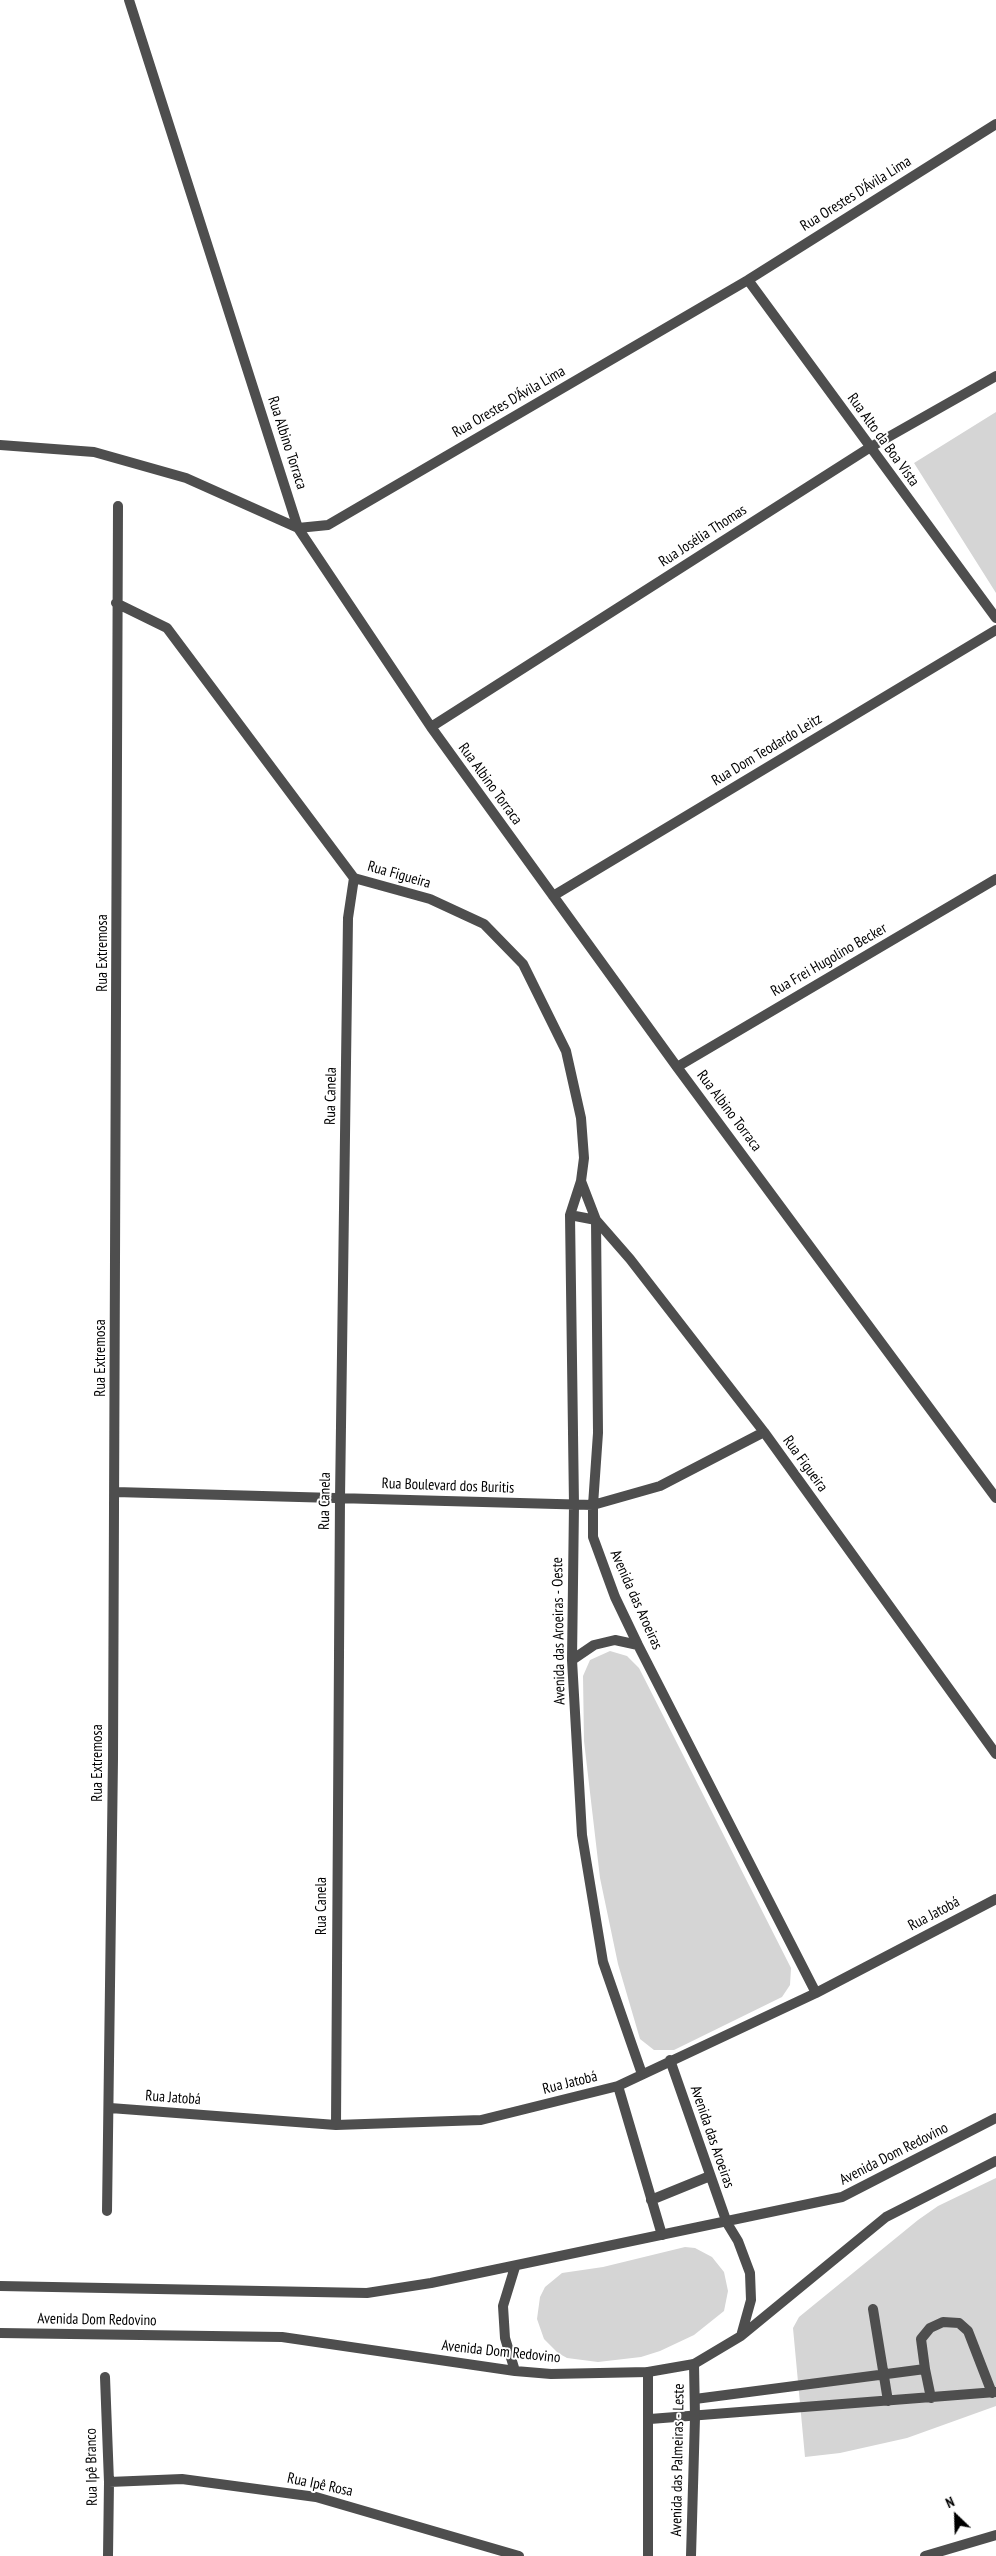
<!DOCTYPE html>
<html>
<head>
<meta charset="utf-8">
<style>
  body { margin:0 }
  #map { position:relative; width:996px; height:2556px; overflow:hidden; background:#fff; font-family:"PT Sans Narrow",sans-serif }
  canvas { display:block }
  .north { position:absolute; left:931px; top:2491px; width:50px; height:50px; -webkit-text-stroke:4px #fff; paint-order:stroke; rotate:336deg; font-size:14px; font-weight:700; line-height:20px; text-align:center; color:#000 }
  .north::after { content:''; display:block; margin:auto; width:18px; height:22px; background:#000; clip-path:polygon(50% 0,100% 100%,50% 72%,0 100%) }
</style>
</head>
<body>
<div id="map">
<canvas width="996" height="2556"></canvas>
<div class="north">N</div>
</div>
<script>
const c = document.querySelector('canvas').getContext('2d');
c.lineJoin = 'round';
function fillPath(path, color) { c.fillStyle = color; c.fill(path, 'evenodd'); }
const toPath = rows => new Path2D(rows.map(r => 'M' + r).join(''));
function strokePath(path, color, width, dash) { c.strokeStyle = color; c.lineWidth = width; c.lineCap = dash ? 'butt' : 'round'; c.setLineDash(dash || []); c.stroke(path); }
function drawText(font, color, halo, rows, align = 'center') {
  c.font = font + ' "PT Sans Narrow",sans-serif'; c.lineWidth = 4; c.setLineDash([]); c.textBaseline = 'middle'; c.strokeStyle = halo; c.fillStyle = color; for (const [text, x, y, turn = 0] of rows) {
    c.save(); c.translate(x, y); c.rotate((+turn || 0) * Math.PI / 180); c.textAlign = isNaN(turn) ? turn : align; if (halo) c.strokeText(text, 0, 0); c.fillText(text, 0, 0); c.restore();
  }
}
fillPath(toPath([
  [996,412,996,593,914,463],
  [610,1651,627,1656,639,1668,791,1968,790,1985,782,1997,674,2050,654,2050,640,2039,618,1964,600,1878,584,1741,583,1676,590,1660],
  [996,2178,996,2406,907,2438,840,2453,805,2457,793,2328,799,2317,918,2220,938,2206],
  [685,2247,695,2248,712,2257,724,2272,728,2291,724,2311,694,2335,660,2351,641,2357,598,2362,567,2358,558,2353,544,2339,537,2319,540,2297,545,2287,562,2273,603,2267]
]), '#d5d5d5');
strokePath(toPath([
  [873,2309,888,2401],
  [931,2398,925,2369,921,2339,930,2328,943,2322,959,2323,968,2331,992,2393],
  [695,2399,925,2369],
  [650,2419,996,2392]
]), '#4e4e4e', 10);
strokePath(toPath([
  [129,0,298,528,431,727,677,1067,996,1498],
  [748,280,996,618],
  [0,445,94,452,186,478,298,528,328,525,748,280,996,124],
  [116,603,167,628,354,878,430,899,484,924,523,964,566,1051,581,1118,584,1158,581,1181,570,1215,574,1505,572,1660,582,1835,603,1962,642,2074],
  [431,727,869,448,996,376],
  [553,896,996,630],
  [677,1067,996,879],
  [581,1181,596,1220,598,1433,593,1505,593,1537,615,1597,638,1645,816,1993],
  [570,1215,596,1220,630,1259,764,1432,996,1754],
  [115,1492,593,1505,660,1486,764,1432],
  [572,1660,594,1645,615,1640,638,1645],
  [670,2060,727,2223],
  [618,2086,662,2235],
  [110,2108,336,2125,481,2120,618,2086,816,1993,996,1899],
  [336,2125,340,1498,348,918,354,878],
  [651,2200,710,2176],
  [107,2211,113,1759,118,506],
  [648,2372,648,2556],
  [105,2377,109,2482,108,2556],
  [109,2482,182,2479,316,2497,519,2556],
  [691,2556,695,2417,694,2364],
  [925,2556,996,2535]
]), '#4e4e4e', 10);
strokePath(toPath([
  [727,2223,738,2241,750,2273,751,2300,741,2336],
  [0,2286,367,2293,431,2283,842,2197,996,2118],
  [0,2333,282,2337,515,2371,551,2374,648,2372,694,2364,741,2336,886,2217,996,2161],
  [515,2371,505,2338,503,2306,515,2267]
]), '#4e4e4e', 10);
drawText('15px', '#000', '#fff', [
  ["Rua Orestes D'Ávila Lima",856,194,-32],
  ["Rua Orestes D'Ávila Lima",509,402,-30],
  ["Rua Alto da Boa Vista",883,440,54],
  ["Rua Albino Torraca",287,443,72],
  ["Rua Josélia Thomas",703,536,-33],
  ["Rua Dom Teodardo Leitz",767,750,-31],
  ["Rua Albino Torraca",490,784,54],
  ["Rua Figueira",399,875,16],
  ["Rua Extremosa",103,953,-90],
  ["Rua Frei Hugolino Becker",829,960,-30],
  ["Rua Canela",331,1096,-89],
  ["Rua Albino Torraca",729,1111,53],
  ["Rua Extremosa",101,1358,-90],
  ["Rua Figueira",805,1464,54],
  ["Rua Boulevard dos Buritis",448,1486,2],
  ["Rua Canela",325,1501,-89],
  ["Avenida das Aroeiras",636,1600,66],
  ["Avenida das Aroeiras - Oeste",559,1631,-91],
  ["Rua Extremosa",98,1763,-90],
  ["Rua Canela",322,1906,-90],
  ["Rua Jatobá",934,1914,-28],
  ["Rua Jatobá",570,2083,-14],
  ["Rua Jatobá",173,2098,4],
  ["Avenida das Aroeiras",712,2137,71],
  ["Avenida Dom Redovino",894,2154,-27],
  ["Avenida Dom Redovino",97,2320,1],
  ["Avenida Dom Redovino",501,2352,6],
  ["Avenida das Palmeiras - Leste",678,2460,-89],
  ["Rua Ipê Branco",92,2467,-91],
  ["Rua Ipê Rosa",320,2485,12]
]);
</script>
</body>
</html>
